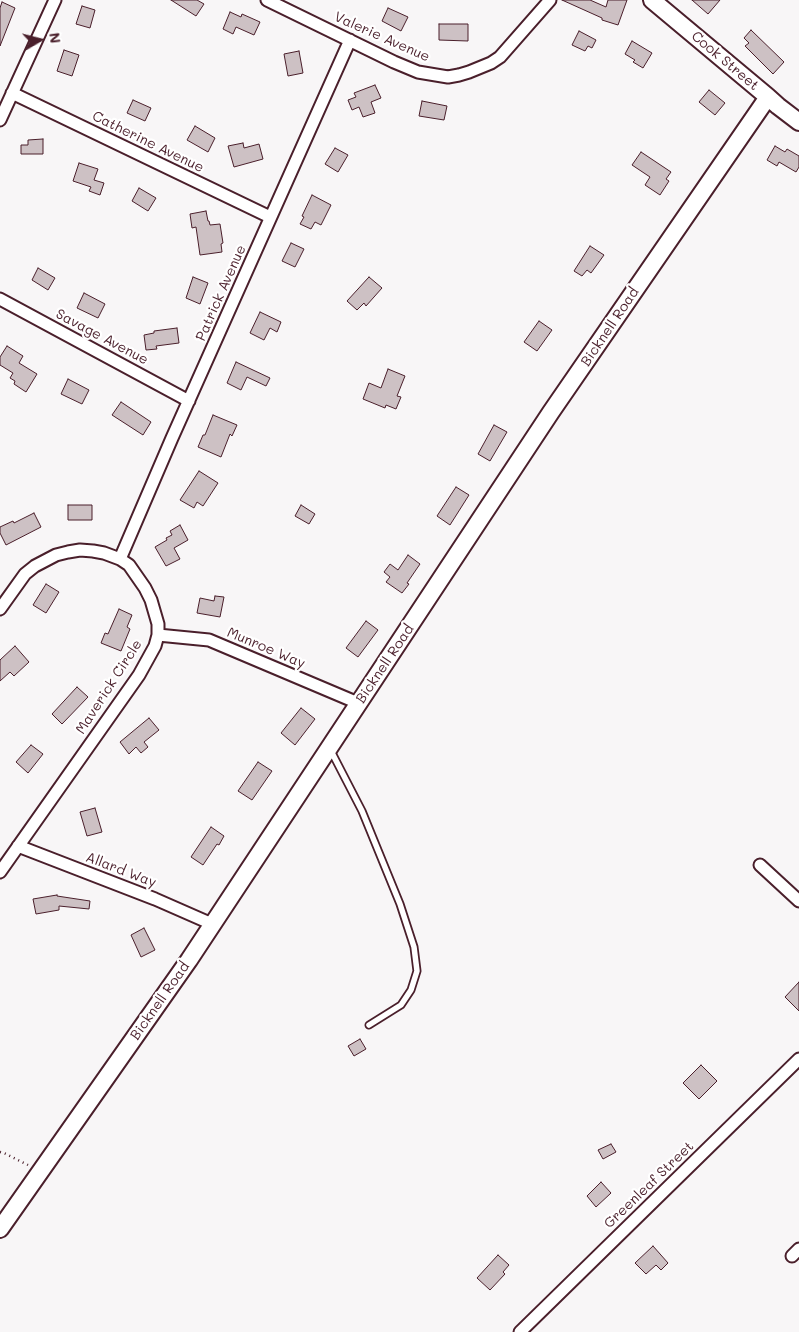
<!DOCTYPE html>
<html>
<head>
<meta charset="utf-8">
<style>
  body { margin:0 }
  #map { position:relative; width:799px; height:1332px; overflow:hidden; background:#f8f6f7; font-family:Mali,sans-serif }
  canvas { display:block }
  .north { position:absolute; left:15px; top:15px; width:50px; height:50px; -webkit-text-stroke:4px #fff; paint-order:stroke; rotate:82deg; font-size:14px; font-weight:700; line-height:20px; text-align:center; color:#4a1f2b }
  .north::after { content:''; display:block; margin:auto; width:18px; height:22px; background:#4a1f2b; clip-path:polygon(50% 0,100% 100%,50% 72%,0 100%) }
</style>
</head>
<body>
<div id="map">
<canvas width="799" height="1332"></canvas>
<div class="north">N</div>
</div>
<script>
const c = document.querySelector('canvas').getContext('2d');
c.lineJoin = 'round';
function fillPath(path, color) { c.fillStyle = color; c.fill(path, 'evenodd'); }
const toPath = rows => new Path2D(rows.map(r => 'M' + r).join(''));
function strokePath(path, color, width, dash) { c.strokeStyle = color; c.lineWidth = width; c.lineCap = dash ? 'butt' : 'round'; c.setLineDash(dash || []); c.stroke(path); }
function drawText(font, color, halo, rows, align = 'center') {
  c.font = font + ' Mali,sans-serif'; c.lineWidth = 4.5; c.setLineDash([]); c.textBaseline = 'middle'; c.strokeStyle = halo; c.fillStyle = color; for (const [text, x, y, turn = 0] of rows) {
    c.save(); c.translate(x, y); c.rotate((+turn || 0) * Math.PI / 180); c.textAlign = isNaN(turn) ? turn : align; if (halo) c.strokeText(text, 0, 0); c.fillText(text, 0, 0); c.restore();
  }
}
const building = toPath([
  [171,0,197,0,204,4,196,16,171,0],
  [562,0,590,0,606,7,608,0,627,0,618,25,602,20,602,18,562,0],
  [692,0,720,0,708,14,692,0],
  [2,2,15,8,0,46,0,8,2,2],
  [82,6,95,10,90,28,76,24,82,6],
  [388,8,408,17,401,31,382,21,388,8],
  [230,12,241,17,242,14,260,22,254,35,236,27,233,34,223,29,230,12],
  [439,24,468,24,468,41,439,40,439,24],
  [751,30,784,62,773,74,745,46,749,43,744,38,751,30],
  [579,31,596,40,592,48,588,46,585,51,572,45,579,31],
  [632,41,652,53,643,68,633,62,635,60,625,54,632,41],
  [64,50,79,55,72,76,57,71,64,50],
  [299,51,303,73,288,76,284,54,299,51],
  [375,85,381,98,371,102,375,113,363,117,359,107,352,110,348,100,356,97,354,93,375,85],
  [709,90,725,103,715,115,699,102,709,90],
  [133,100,151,108,145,121,127,113,133,100],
  [422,101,447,106,444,120,419,116,422,101],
  [195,126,215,138,208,152,187,140,195,126],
  [43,139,43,154,21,154,21,145,28,145,28,140,43,139],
  [243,143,244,148,259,144,263,159,234,167,228,146,243,143],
  [775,146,785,152,787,149,799,156,799,167,796,172,779,162,777,166,767,160,775,146],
  [335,148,348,155,338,172,325,164,335,148],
  [641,152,671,172,666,179,669,181,660,195,645,185,650,177,632,165,641,152],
  [79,163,98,169,94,180,104,183,100,195,89,191,91,187,73,181,79,163],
  [139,188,156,198,148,211,132,201,139,188],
  [312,195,331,205,321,225,315,222,311,229,300,224,304,217,302,216,312,195],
  [206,211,208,221,209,221,210,225,220,224,223,243,221,244,222,252,200,255,196,227,192,228,190,214,206,211],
  [291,243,304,249,295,267,282,261,291,243],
  [590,246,604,255,591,273,587,270,582,276,574,271,590,246],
  [38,268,55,278,48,290,32,280,38,268],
  [193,277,208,283,200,304,186,298,193,277],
  [369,277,382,288,366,306,364,303,357,310,347,301,369,277],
  [84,293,105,304,98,318,77,308,84,293],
  [260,312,281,322,277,332,270,328,264,340,250,333,260,312],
  [539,321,552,330,537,351,524,342,539,321],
  [177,328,179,343,156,346,157,349,146,350,144,335,154,333,154,331,177,328],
  [7,346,23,356,19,363,37,374,26,392,14,384,15,381,10,378,13,373,0,365,0,357,7,346],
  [236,362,270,378,266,386,247,377,241,390,227,383,236,362],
  [388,369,405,376,397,396,401,397,396,409,386,405,385,408,363,399,369,383,381,388,388,369],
  [68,379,89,390,82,404,61,394,68,379],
  [121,402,151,422,143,435,112,415,121,402],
  [213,415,237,425,232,436,230,434,221,457,198,447,203,435,205,435,213,415],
  [494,425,507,432,490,461,478,454,494,425],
  [199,471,218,483,203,506,197,502,194,508,180,500,199,471],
  [456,487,469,495,450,525,437,516,456,487],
  [68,505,92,505,92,520,68,520,68,505],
  [301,505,315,514,309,524,295,516,301,505],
  [34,513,41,527,6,545,0,533,0,527,13,521,14,523,34,513],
  [180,525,188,540,174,548,180,559,166,566,155,547,167,540,166,538,172,535,170,531,180,525],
  [408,555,420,564,407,583,409,584,402,593,386,582,390,577,384,572,390,564,398,570,408,555],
  [46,584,59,592,46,613,33,605,46,584],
  [215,596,224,597,220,617,197,613,200,598,214,601,215,596],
  [119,609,132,615,127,627,130,629,121,651,101,643,105,633,108,634,119,609],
  [366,621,378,630,358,657,346,648,366,621],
  [15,646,29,662,14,676,10,672,0,681,0,660,15,646],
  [77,687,88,697,62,724,52,714,77,687],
  [301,708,315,719,295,745,281,733,301,708],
  [149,718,159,730,144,742,148,747,141,753,136,747,129,754,120,742,149,718],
  [31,745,43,754,28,773,16,762,31,745],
  [258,762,272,771,252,800,238,791,258,762],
  [95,808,102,832,87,836,80,812,95,808],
  [211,827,224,836,219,845,217,844,203,865,191,857,211,827],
  [57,895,57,896,90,901,89,909,59,906,59,910,36,914,33,899,57,895],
  [144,928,155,950,141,957,131,935,144,928],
  [799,982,799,1011,785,997,799,982],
  [360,1039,366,1049,354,1056,348,1046,360,1039],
  [701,1065,717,1081,699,1099,683,1083,701,1065],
  [611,1144,616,1152,603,1159,598,1150,611,1144],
  [601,1182,611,1193,596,1207,587,1196,601,1182],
  [653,1246,668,1263,661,1270,656,1265,646,1274,635,1263,653,1246],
  [498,1255,509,1265,503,1272,505,1274,490,1290,477,1278,498,1255]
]);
fillPath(building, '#cdc1c4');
strokePath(building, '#4a1f2b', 1);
const lane = toPath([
  [330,749,362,811,400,904,414,947,417,971,411,990,401,1005,369,1025]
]);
const street = toPath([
  [267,0,394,62,418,72,448,77,459,75,469,72,491,63,500,57,550,0],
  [12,93,270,217],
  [0,120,55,0],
  [0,299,189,401],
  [120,559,172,438,350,40],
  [0,609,25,574,35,566,56,555,68,552,80,550,93,551,104,553,120,559,129,565,145,588,151,600,158,624,158,635,155,646,139,675,0,872],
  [158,635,209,640,358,703],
  [18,846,155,899,212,924],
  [760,865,799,901],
  [792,1256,799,1249],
  [520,1332,799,1059]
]);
const secondary = toPath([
  [652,0,768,97,778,106,799,122],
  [0,1229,189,960,551,412,768,97]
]);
strokePath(lane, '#4a1f2b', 9);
strokePath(street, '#4a1f2b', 15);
strokePath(secondary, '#4a1f2b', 20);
strokePath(toPath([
  [0,1152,4,1153,28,1165]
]), '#4a1f2b', 2.5, [1, 4]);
strokePath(lane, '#fff', 5.5);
strokePath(street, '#fff', 11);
strokePath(secondary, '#fff', 16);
drawText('14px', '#4a1f2b', '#fff', [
  ["Valerie Avenue",382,37,24],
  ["Cook Street",725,61,40],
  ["Catherine Avenue",148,142,26],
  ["Patrick Avenue",221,293,-66],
  ["Bicknell Road",610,327,-56],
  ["Savage Avenue",102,337,28],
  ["Munroe Way",266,648,23],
  ["Bicknell Road",385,664,-56],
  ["Maverick Circle",109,687,-57],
  ["Allard Way",121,870,21],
  ["Bicknell Road",160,1001,-55],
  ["Greenleaf Street",649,1185,-44]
]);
</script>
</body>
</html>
